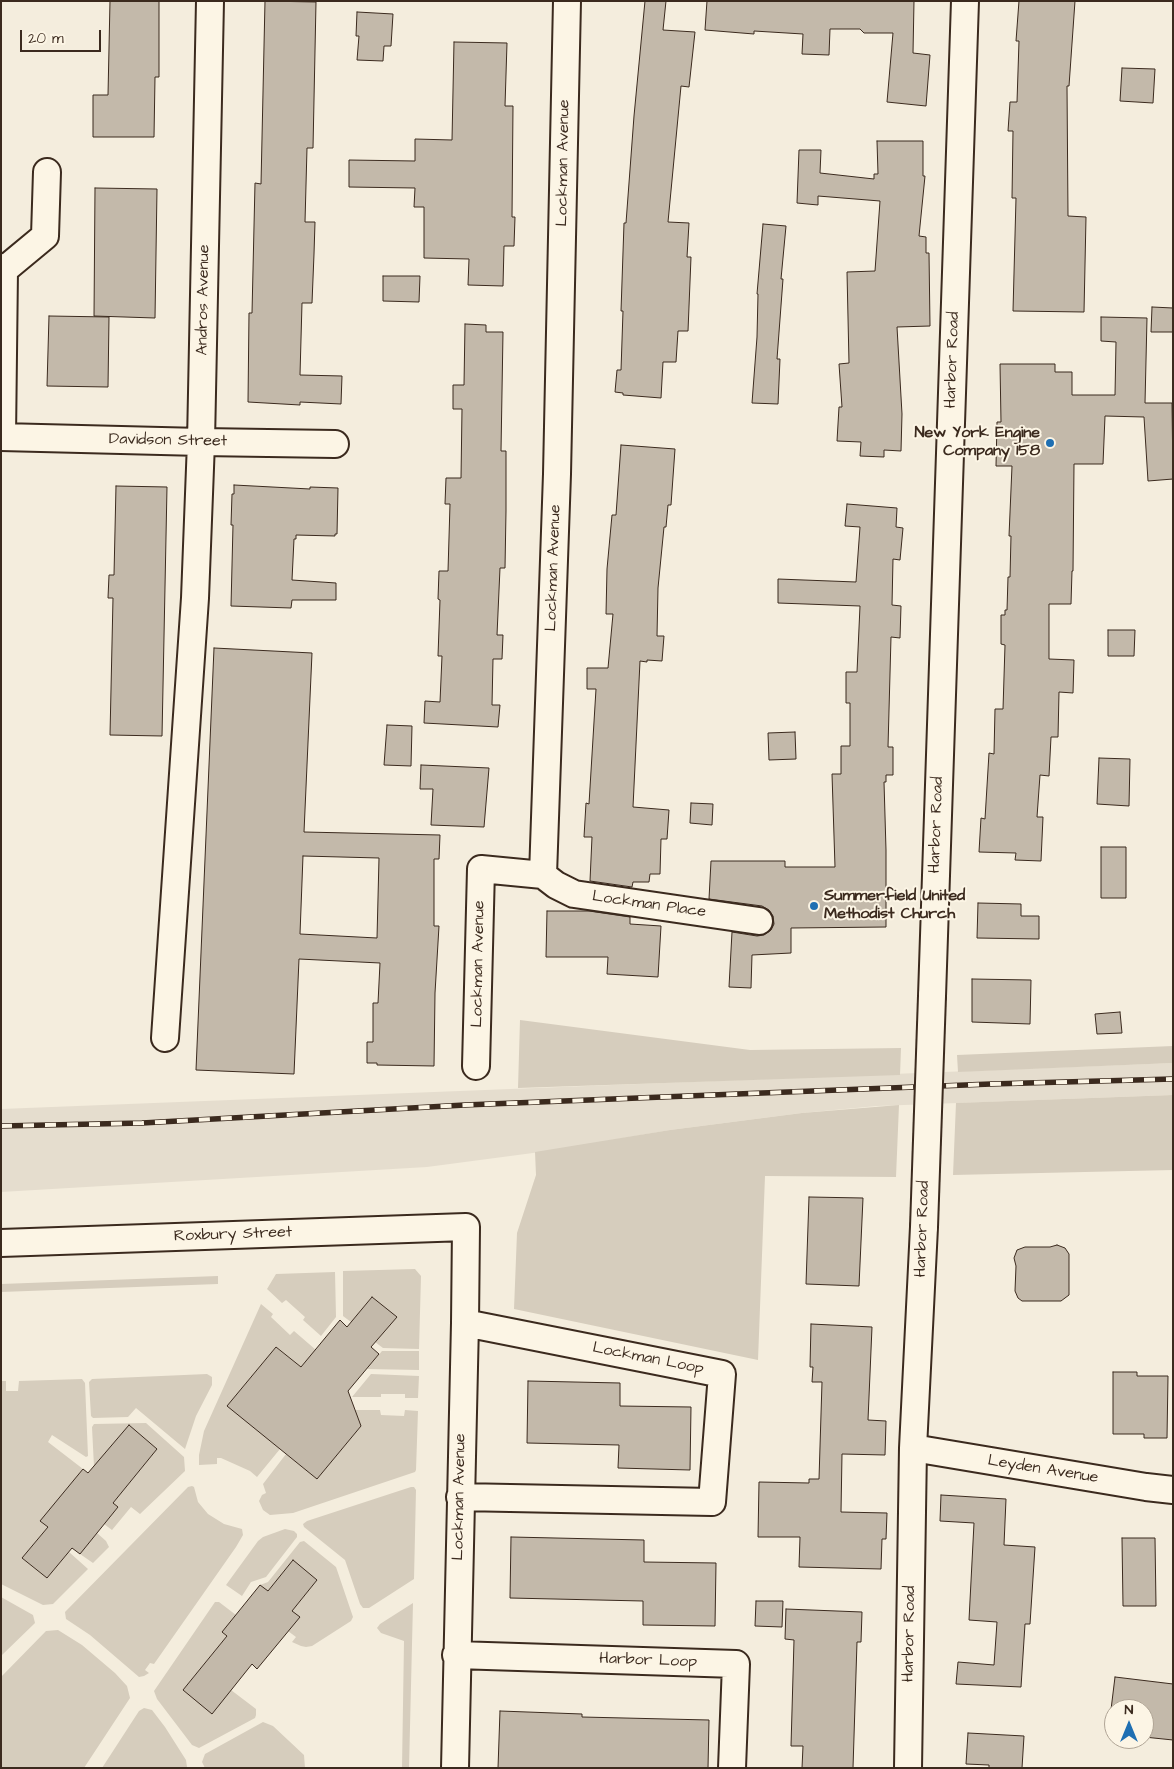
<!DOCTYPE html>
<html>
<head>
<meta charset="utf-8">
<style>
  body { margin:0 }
  #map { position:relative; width:1174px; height:1769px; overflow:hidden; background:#f4eddd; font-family:"Architects Daughter",sans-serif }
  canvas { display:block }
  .frame { position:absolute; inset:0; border:2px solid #3b2a1e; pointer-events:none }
  .north { position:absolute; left:1104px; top:1699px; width:50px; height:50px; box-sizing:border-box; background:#fcf5e5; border:1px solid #afa495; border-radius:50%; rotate:0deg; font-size:14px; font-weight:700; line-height:20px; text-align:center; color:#3b2a1e }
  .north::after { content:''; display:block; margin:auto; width:18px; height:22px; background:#1f6fb2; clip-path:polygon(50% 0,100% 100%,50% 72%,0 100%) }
  .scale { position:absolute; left:20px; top:30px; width:81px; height:22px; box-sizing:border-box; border:2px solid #3b2a1e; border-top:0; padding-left:6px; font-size:15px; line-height:18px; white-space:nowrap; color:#3b2a1e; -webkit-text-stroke:4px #fcf5e5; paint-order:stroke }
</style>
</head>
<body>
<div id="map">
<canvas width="1174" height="1769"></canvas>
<div class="frame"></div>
<div class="north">N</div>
<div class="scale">20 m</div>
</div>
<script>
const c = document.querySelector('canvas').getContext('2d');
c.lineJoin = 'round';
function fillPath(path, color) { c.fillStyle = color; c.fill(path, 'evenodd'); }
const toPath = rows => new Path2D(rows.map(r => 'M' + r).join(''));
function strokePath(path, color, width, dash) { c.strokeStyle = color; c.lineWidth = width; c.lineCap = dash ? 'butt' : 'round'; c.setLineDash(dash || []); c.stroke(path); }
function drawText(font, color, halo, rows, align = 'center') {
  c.font = font + ' "Architects Daughter",sans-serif'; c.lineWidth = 4; c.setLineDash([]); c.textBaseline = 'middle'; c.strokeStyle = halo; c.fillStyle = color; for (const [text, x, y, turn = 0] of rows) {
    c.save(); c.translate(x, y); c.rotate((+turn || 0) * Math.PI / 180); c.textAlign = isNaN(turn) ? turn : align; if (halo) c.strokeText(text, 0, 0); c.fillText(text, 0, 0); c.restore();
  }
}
fillPath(toPath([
  [1173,1063,1173,1095,877,1106,802,1113,670,1130,548,1151,427,1167,1,1192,1,1109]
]), '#e5ddce');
fillPath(toPath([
  [520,1020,750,1050,901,1048,900,1075,518,1088],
  [1173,1046,1173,1063,958,1072,957,1055],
  [1173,1095,1173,1170,953,1175,956,1103],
  [899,1105,896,1177,765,1176,758,1360,514,1309,517,1233,536,1175,535,1152,670,1130,802,1113],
  [415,1269,421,1276,419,1349,383,1348,375,1342,396,1317,372,1297,351,1322,343,1316,343,1271],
  [335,1272,336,1317,321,1336,303,1320,305,1317,286,1300,282,1303,267,1289,276,1274],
  [218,1276,218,1284,1,1292,1,1284],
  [261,1304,273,1314,271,1317,290,1335,294,1331,316,1350,301,1367,276,1347,228,1405,280,1449,257,1477,250,1471,221,1458,217,1458,217,1464,199,1465,199,1455,204,1431],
  [382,1351,419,1351,419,1370,367,1369],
  [207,1374,212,1377,212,1385,196,1416,185,1449,136,1408,128,1417,93,1418,91,1416,89,1382,92,1379],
  [371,1374,419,1376,418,1398,405,1398,405,1394,381,1394,381,1397,352,1397],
  [82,1379,85,1383,88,1456,86,1457,52,1435,48,1442,83,1469,41,1521,48,1527,22,1558,47,1578,69,1552,88,1569,53,1604,43,1605,1,1584,1,1381,6,1381,6,1391,18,1391,19,1381],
  [355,1410,380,1410,381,1415,404,1416,405,1410,418,1411,416,1470,415,1472,293,1513,270,1515,263,1510,259,1501,262,1495,266,1493,263,1484,286,1454,317,1479,361,1426],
  [146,1423,184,1457,185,1471,140,1514,131,1507,112,1530,104,1524,118,1507,113,1503,157,1449,129,1426,94,1467,92,1427,94,1424],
  [192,1486,194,1487,198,1502,208,1514,224,1524,242,1529,243,1535,236,1547,154,1664,150,1663,145,1670,149,1673,144,1676,139,1677,90,1635,66,1619,65,1612,188,1487],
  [411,1487,414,1487,416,1490,414,1579,369,1608,363,1608,360,1604,345,1560,304,1527,303,1524,307,1521],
  [285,1529,294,1531,297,1534,297,1537,266,1577,251,1582,242,1596,226,1585,258,1541,263,1537],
  [97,1533,106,1541,109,1547,93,1563,80,1554],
  [304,1541,336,1567,353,1617,351,1621,312,1646,306,1647,301,1646,292,1642,296,1637,288,1631,292,1611,317,1580,293,1561,268,1591,260,1585,268,1582,300,1542],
  [1,1597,33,1615,35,1623,1,1656],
  [215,1602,219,1602,236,1615,227,1636,183,1690,212,1713,231,1690,256,1709,256,1715,255,1718,199,1748,192,1745,157,1699,154,1691],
  [413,1603,409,1768,402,1768,404,1641,381,1633,377,1628,380,1624],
  [58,1630,82,1645,115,1673,127,1686,130,1698,84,1768,1,1768,1,1677,46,1631],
  [144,1708,152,1710,165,1727,186,1760,187,1767,102,1768,139,1711],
  [263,1722,273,1726,304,1755,305,1768,205,1768,202,1762,205,1754]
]), '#d6cdbd');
const building = toPath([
  [110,1,159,1,159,77,155,77,154,137,93,137,93,95,108,95,110,1],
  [265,1,316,2,313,148,307,148,305,222,315,222,314,254,312,303,302,303,300,375,342,376,341,404,300,402,300,405,248,402,249,313,252,313,255,183,261,184,265,1],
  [645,1,666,1,663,30,695,32,689,87,681,86,668,222,689,223,687,257,691,257,688,331,678,331,676,362,663,362,661,398,623,395,623,393,615,392,617,370,621,370,623,311,621,311,624,223,626,223,634,116,645,1],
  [707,1,914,1,913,53,930,55,926,106,887,102,893,33,864,33,860,29,830,29,829,55,802,54,803,34,754,31,754,34,705,30,707,1],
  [1019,1,1075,1,1069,86,1067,86,1068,216,1086,217,1084,312,1013,311,1016,198,1012,198,1013,131,1008,131,1010,102,1017,102,1019,41,1016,41,1019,1],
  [357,12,393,14,391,46,384,46,383,61,357,60,359,36,356,36,357,12],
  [454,42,507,43,505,106,513,106,512,217,515,217,514,246,504,246,503,286,468,285,469,259,424,258,424,207,414,207,415,188,349,187,349,160,415,161,415,139,452,140,454,42],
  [1122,68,1155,69,1153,103,1120,101,1122,68],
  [877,141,923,141,923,176,925,176,919,236,926,237,926,253,929,253,930,326,897,327,902,414,901,451,884,450,884,457,860,456,861,442,837,441,839,407,842,407,839,364,849,363,847,272,875,271,880,201,818,196,818,205,797,203,799,150,821,150,820,173,874,179,874,174,878,174,877,141],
  [95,188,157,189,155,318,94,316,95,188],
  [763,224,786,226,781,279,783,279,777,359,780,359,778,404,752,403,757,337,758,294,757,294,763,224],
  [383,276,420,276,419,302,383,301,383,276],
  [1152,307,1173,308,1173,332,1151,332,1152,307],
  [49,316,109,317,108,387,47,386,49,316],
  [1101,317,1147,318,1145,403,1172,403,1173,479,1148,481,1144,417,1105,416,1103,464,1074,464,1073,571,1072,571,1071,604,1049,604,1049,659,1074,660,1073,693,1059,692,1058,737,1051,737,1049,776,1040,775,1037,817,1043,817,1041,861,1015,860,1016,853,979,852,981,818,985,819,989,753,994,754,995,709,1003,709,1005,645,1001,644,1001,615,1005,615,1005,610,1007,610,1008,577,1010,577,1011,536,1009,536,1012,466,996,466,997,422,1001,422,1000,364,1055,364,1055,372,1072,372,1072,395,1115,395,1116,342,1101,341,1101,317],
  [465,324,486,325,486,332,503,332,501,451,506,451,506,511,505,568,500,568,497,635,503,635,502,659,493,659,492,705,500,705,498,727,424,723,425,701,440,702,442,656,438,656,440,600,438,599,439,571,448,571,450,504,445,504,446,478,461,478,462,409,453,409,453,385,464,385,465,324],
  [621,445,675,449,671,505,668,505,666,527,664,527,658,588,657,636,664,636,662,661,647,660,647,662,640,661,633,807,669,810,667,839,661,839,660,874,650,874,649,882,633,882,632,887,590,881,592,837,584,837,586,803,589,804,596,689,587,689,587,668,608,668,613,614,606,614,607,569,612,515,616,515,621,445],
  [234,485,310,489,310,487,338,488,337,534,335,534,335,536,296,535,296,539,294,539,292,580,336,583,336,600,292,600,291,608,231,606,233,525,231,525,232,494,234,494,234,485],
  [116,486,167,487,162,736,110,735,113,598,108,598,109,575,114,575,116,486],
  [847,504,897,508,896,527,903,528,900,560,893,559,892,605,901,606,900,638,891,637,888,747,893,747,893,775,886,775,886,782,884,782,886,850,886,927,791,928,791,953,752,955,751,988,729,987,732,932,757,936,764,935,771,930,774,924,773,916,769,910,762,906,709,899,711,861,785,861,785,867,835,867,832,774,841,774,841,746,850,746,850,703,846,703,846,672,857,672,860,606,778,603,778,579,856,582,860,527,845,526,847,504],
  [1108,630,1135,630,1134,656,1108,656,1108,630],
  [214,648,312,653,304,832,440,835,439,859,434,859,434,926,439,926,435,993,434,1066,377,1065,377,1063,367,1063,367,1042,373,1042,373,1003,378,1003,380,963,299,959,294,1074,196,1070,214,648],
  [303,856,379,858,377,938,300,934,303,856],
  [387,725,412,726,411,766,384,765,387,725],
  [795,732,796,759,769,760,768,733,795,732],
  [1099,758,1130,759,1129,806,1097,804,1099,758],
  [421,765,489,768,484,827,431,825,433,789,420,789,421,765],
  [691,803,713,804,712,825,690,823,691,803],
  [1101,847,1126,847,1126,898,1101,898,1101,847],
  [978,903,1021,904,1021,916,1039,916,1039,939,977,938,978,903],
  [547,911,589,911,630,917,630,924,661,926,658,977,607,974,608,957,546,957,547,911],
  [972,979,1031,980,1030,1024,972,1022,972,979],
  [1120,1012,1122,1033,1097,1034,1095,1014,1120,1012],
  [809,1197,863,1198,859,1286,806,1284,809,1197],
  [1057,1245,1065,1248,1069,1254,1069,1295,1061,1301,1022,1301,1018,1298,1015,1291,1016,1266,1014,1258,1017,1250,1025,1247,1050,1247,1057,1245],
  [372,1297,397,1317,371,1347,379,1354,348,1391,361,1426,317,1479,227,1406,276,1347,301,1367,340,1320,347,1327,372,1297],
  [811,1324,872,1327,868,1420,886,1421,885,1455,842,1454,841,1512,887,1513,886,1539,882,1539,881,1569,799,1567,800,1537,758,1537,759,1482,809,1483,809,1479,819,1479,822,1382,812,1382,813,1367,810,1367,811,1324],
  [1113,1372,1137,1372,1137,1376,1168,1376,1167,1438,1144,1438,1144,1434,1113,1434,1113,1372],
  [528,1381,620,1383,620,1406,691,1407,690,1470,618,1468,619,1445,527,1443,528,1381],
  [129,1425,157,1449,113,1503,118,1507,80,1554,72,1548,47,1578,22,1558,48,1527,40,1521,83,1469,88,1473,129,1425],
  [941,1495,1006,1499,1004,1545,1035,1547,1030,1624,1025,1624,1021,1687,956,1684,958,1662,994,1665,997,1622,969,1620,974,1523,940,1521,941,1495],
  [511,1537,644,1540,644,1562,716,1563,715,1626,643,1625,643,1601,510,1598,511,1537],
  [1122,1538,1155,1538,1156,1606,1123,1606,1122,1538],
  [293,1560,317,1580,292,1611,300,1617,257,1669,252,1664,212,1714,183,1690,227,1636,222,1632,260,1585,268,1591,293,1560],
  [756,1601,783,1601,782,1627,755,1626,756,1601],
  [786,1609,862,1612,861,1642,857,1642,853,1768,802,1768,803,1746,791,1746,794,1640,785,1639,786,1609],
  [1115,1677,1173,1684,1173,1740,1144,1737,1144,1709,1114,1709,1114,1734,1108,1734,1115,1677],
  [500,1711,582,1714,582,1717,709,1720,708,1768,498,1768,500,1711],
  [968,1733,1024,1736,1022,1768,989,1768,989,1765,966,1764,968,1733]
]);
fillPath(building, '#c3b9aa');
strokePath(building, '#3b2a1e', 1);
const minor = toPath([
  [1,267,4,270,2,437],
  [4,270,45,236,47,172],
  [1,437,201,442,335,444],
  [543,875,557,474,567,1],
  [543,875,556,885,574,894,759,921],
  [932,996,965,1],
  [165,1038,195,598,201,442,210,1],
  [476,1066,481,869,543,875],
  [1,1243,466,1227,465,1323,455,1768],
  [913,1448,1146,1487,1173,1490],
  [460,1497,712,1502,722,1374,465,1323],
  [456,1655,736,1664,732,1768],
  [908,1768,913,1448,924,1227]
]);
strokePath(minor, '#3b2a1e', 30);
strokePath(minor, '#fcf5e5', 26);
const rail = toPath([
  [1,1126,142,1123,465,1105,737,1094,991,1084,1173,1079]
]);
strokePath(rail, '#3b2a1e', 5.5);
strokePath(rail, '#fcf5e5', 4, [11]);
const minorBridge = toPath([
  [924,1227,932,996]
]);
strokePath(minorBridge, '#3b2a1e', 30, []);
strokePath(minorBridge, '#fcf5e5', 26);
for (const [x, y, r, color] of [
  [1050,443,5,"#1f6fb2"],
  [814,906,5,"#1f6fb2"]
]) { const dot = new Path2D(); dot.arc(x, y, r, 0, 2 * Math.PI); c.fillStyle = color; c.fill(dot); strokePath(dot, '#fcf5e5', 2); }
drawText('16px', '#3b2a1e', '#fcf5e5', [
  ["Lockman Avenue",564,163,-89],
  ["Andros Avenue",204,300,-89],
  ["Harbor Road",953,360,-88],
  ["Davidson Street",168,441,1],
  ["Lockman Avenue",554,568,-88],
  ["Harbor Road",937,825,-88],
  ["Lockman Place",649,905,8],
  ["Lockman Avenue",479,964,-89],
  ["Harbor Road",923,1229,-88],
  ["Roxbury Street",233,1235,-2],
  ["Lockman Loop",648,1359,11],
  ["Leyden Avenue",1043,1470,9],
  ["Lockman Avenue",460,1497,-89],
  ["Harbor Road",910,1634,-89],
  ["Harbor Loop",648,1661,2]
]);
drawText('bold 16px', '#3b2a1e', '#fcf5e5', [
  ["New York Engine",1040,434],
  ["Company 158",1040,452],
  ["Summerfield United",824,897,"left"],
  ["Methodist Church",824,915,"left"]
], 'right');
</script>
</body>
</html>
